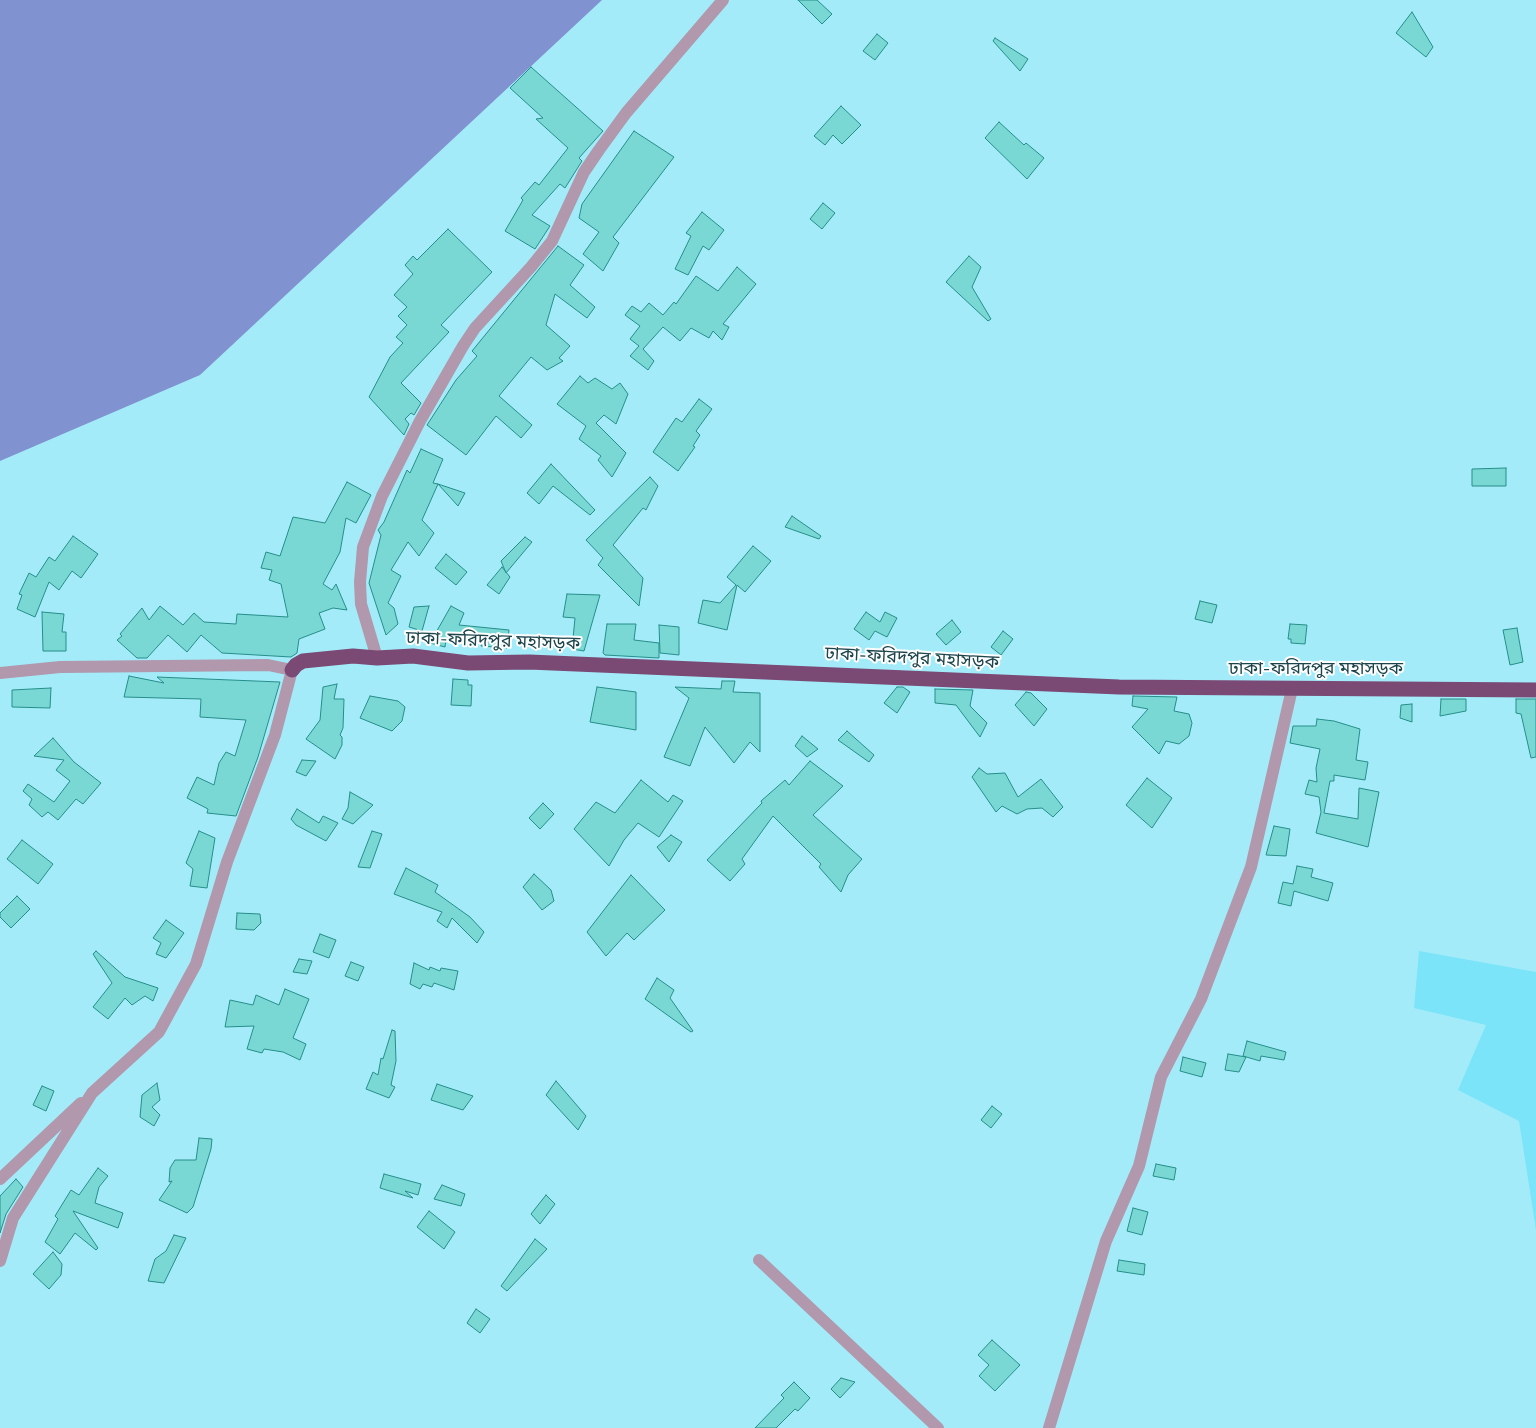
<!DOCTYPE html>
<html>
<head>
<meta charset="utf-8">
<style>
  body { margin:0 }
  canvas { display:block; background:#a3ebf9 }
</style>
</head>
<body>
<canvas width="1536" height="1428"></canvas>
<script>
const c = document.querySelector('canvas').getContext('2d');
c.lineJoin = 'round';
function fillPath(path, color) { c.fillStyle = color; c.fill(path, 'evenodd'); }
const toPath = rows => new Path2D(rows.map(r => 'M' + r).join(''));
function strokePath(path, color, width, dash) { c.strokeStyle = color; c.lineWidth = width; c.lineCap = dash ? 'butt' : 'round'; c.setLineDash(dash || []); c.stroke(path); }
function drawText(font, color, halo, rows, align = 'center') {
  c.font = font + ' "Nunito Sans","Noto Sans Bengali",sans-serif'; c.lineWidth = 4; c.setLineDash([]); c.textBaseline = 'middle'; c.strokeStyle = halo; c.fillStyle = color; for (const [text, x, y, turn = 0] of rows) {
    c.save(); c.translate(x, y); c.rotate((+turn || 0) * Math.PI / 180); c.textAlign = isNaN(turn) ? turn : align; if (halo) c.strokeText(text, 0, 0); c.fillText(text, 0, 0); c.restore();
  }
}
fillPath(toPath([
  [1419,951,1536,972,1536,1230,1519,1121,1458,1090,1486,1025,1414,1008]
]), '#7be4f8');
fillPath(toPath([
  [0,0,602,0,200,375,0,461]
]), '#8092cf');
const building = toPath([
  [798,0,817,0,832,14,822,24,798,0],
  [1412,12,1433,47,1426,57,1396,33,1412,12],
  [877,34,888,43,875,60,863,51,877,34],
  [995,38,1028,59,1020,71,993,41,995,38],
  [531,67,603,131,579,158,582,161,565,188,560,184,532,215,550,226,535,249,505,231,523,200,521,198,535,182,539,185,568,148,536,119,543,118,510,88,531,67],
  [841,106,861,125,842,144,833,135,825,145,814,136,841,106],
  [999,122,1024,145,1026,143,1044,158,1027,179,985,138,999,122],
  [634,131,674,157,613,237,619,243,603,271,583,254,599,232,579,218,582,204,634,131],
  [823,203,835,213,822,229,810,219,823,203],
  [702,212,724,230,709,250,703,246,688,275,675,269,691,236,686,233,702,212],
  [448,229,492,272,441,325,449,332,401,383,421,403,414,415,411,413,405,419,409,424,404,435,369,397,390,357,403,343,396,337,407,325,398,316,407,307,394,295,413,274,405,265,413,256,417,260,448,229],
  [558,246,584,265,570,285,595,307,587,318,555,294,546,325,570,346,559,358,563,361,547,370,531,357,499,396,532,425,521,438,496,416,466,455,427,425,456,380,477,356,472,351,558,246],
  [969,256,981,267,972,287,991,319,988,321,946,282,969,256],
  [737,267,756,284,723,324,729,327,722,340,713,331,709,338,691,328,680,341,663,327,643,349,654,361,648,370,630,356,639,346,630,339,640,326,625,315,632,306,641,312,649,303,663,315,674,302,676,304,696,276,718,291,737,267],
  [580,376,588,383,595,378,612,389,620,383,628,394,616,424,604,415,596,423,626,453,612,477,598,460,601,456,579,439,586,426,557,404,580,376],
  [699,399,712,409,696,431,700,435,693,446,695,447,678,471,653,452,676,418,682,422,699,399],
  [421,449,443,459,433,483,438,484,422,520,434,533,419,556,408,542,391,570,401,576,388,603,394,608,398,624,386,635,369,583,381,535,378,530,384,522,407,470,410,473,421,449],
  [551,464,595,510,590,515,553,486,539,504,527,493,551,464],
  [1506,468,1506,486,1472,486,1472,469,1506,468],
  [650,477,658,486,646,510,643,508,613,545,643,578,639,606,598,565,603,558,586,540,650,477],
  [347,482,371,495,356,523,346,518,340,552,323,584,332,590,336,584,347,610,333,608,319,613,325,629,299,639,297,653,291,657,222,653,201,635,187,652,168,635,147,658,137,658,117,640,122,636,120,634,142,608,149,620,160,606,183,625,194,613,204,622,236,624,237,614,288,617,281,584,269,580,272,570,261,568,266,552,280,556,293,517,325,523,347,482],
  [438,484,465,493,458,506,438,484],
  [792,516,821,536,819,539,785,527,792,516],
  [73,536,98,554,81,578,72,571,59,590,49,582,35,617,17,609,22,595,19,594,29,573,36,577,49,557,55,561,73,536],
  [525,537,532,542,506,573,501,561,525,537],
  [753,546,771,561,745,592,737,585,727,630,698,623,703,600,720,603,736,585,727,577,753,546],
  [446,554,467,572,456,585,435,568,446,554],
  [502,567,510,577,499,594,487,585,502,567],
  [567,594,600,595,584,651,572,649,575,618,563,617,567,594],
  [1200,601,1217,605,1212,623,1195,619,1200,601],
  [429,606,422,631,409,627,414,607,429,606],
  [451,606,464,613,459,625,509,630,507,648,481,646,482,642,446,640,445,647,430,643,451,606],
  [42,612,64,614,62,632,66,632,66,651,43,651,42,612],
  [866,612,880,622,885,612,897,618,887,637,875,631,869,640,854,629,866,612],
  [952,620,961,632,946,645,936,634,952,620],
  [607,624,636,624,634,640,659,643,659,658,605,655,603,653,607,624],
  [1290,624,1307,625,1305,644,1291,643,1291,639,1288,639,1290,624],
  [659,625,679,627,679,655,660,653,659,625],
  [1517,628,1523,662,1510,665,1503,630,1517,628],
  [1003,631,1013,639,1001,655,991,647,1003,631],
  [129,676,164,683,157,677,280,682,258,757,236,816,207,813,208,809,187,798,197,777,214,785,219,763,226,752,235,756,246,720,200,717,201,699,124,697,129,676],
  [453,679,468,680,468,685,472,685,471,706,451,705,453,679],
  [722,681,735,681,733,692,760,693,760,752,750,742,734,763,705,727,690,766,664,757,689,698,675,687,721,689,722,681],
  [337,684,334,699,344,699,343,728,340,735,342,737,342,745,335,759,306,739,320,720,323,687,337,684],
  [597,687,636,692,636,730,590,722,597,687],
  [897,687,903,687,910,692,897,713,884,703,897,687],
  [51,688,50,708,12,707,12,690,51,688],
  [935,689,973,690,970,706,987,723,980,737,956,705,935,703,935,689],
  [1026,692,1031,693,1047,709,1034,726,1015,705,1026,692],
  [370,696,398,701,405,707,402,721,392,731,360,718,370,696],
  [1133,696,1177,697,1174,711,1189,714,1192,723,1189,736,1179,744,1166,741,1159,754,1132,727,1148,709,1132,706,1133,696],
  [1441,699,1466,699,1466,711,1440,716,1441,699],
  [1516,699,1536,699,1536,757,1531,758,1521,714,1516,713,1516,699],
  [1412,704,1412,722,1400,718,1401,705,1412,704],
  [1317,719,1334,721,1360,729,1356,760,1368,762,1365,780,1334,775,1334,781,1330,781,1324,813,1358,819,1359,788,1379,792,1368,847,1316,833,1321,812,1319,797,1305,794,1309,780,1317,782,1316,768,1320,749,1290,743,1293,726,1316,726,1317,719],
  [847,731,874,755,869,762,838,740,847,731],
  [802,736,818,749,807,757,795,746,802,736],
  [53,738,74,762,101,783,83,804,76,799,58,820,48,812,42,817,29,805,32,799,23,791,28,784,54,802,70,781,56,770,64,760,34,756,53,738],
  [302,760,316,761,306,776,296,772,302,760],
  [810,761,843,786,813,815,862,859,848,875,841,892,819,867,821,864,773,816,742,859,745,864,730,881,707,860,762,803,761,801,785,780,789,785,810,761],
  [979,768,987,774,1005,773,1018,797,1041,779,1063,807,1053,817,1042,808,1027,809,1017,814,1002,806,996,812,972,777,979,768],
  [1147,778,1172,798,1152,828,1126,805,1147,778],
  [641,780,668,802,673,795,683,801,659,837,638,823,624,840,609,866,574,829,596,802,615,813,641,780],
  [350,792,373,805,353,824,342,819,348,808,350,792],
  [543,803,554,814,540,829,529,818,543,803],
  [297,809,319,823,323,816,338,823,326,841,296,825,291,819,297,809],
  [1274,826,1290,829,1286,856,1266,855,1274,826],
  [199,831,215,838,207,888,190,886,193,869,186,863,199,831],
  [372,831,382,834,370,868,358,867,372,831],
  [671,835,682,842,669,862,657,847,671,835],
  [22,840,53,864,38,884,7,859,22,840],
  [1297,866,1313,869,1311,877,1333,883,1328,901,1294,891,1291,906,1278,903,1283,882,1293,884,1297,866],
  [406,868,438,885,435,892,470,917,484,932,477,943,452,918,447,928,437,921,442,912,394,894,406,868],
  [534,874,551,890,554,901,542,910,523,887,534,874],
  [631,875,665,910,634,940,627,933,606,956,587,932,631,875],
  [17,896,30,909,11,928,0,917,0,913,17,896],
  [237,913,260,914,261,923,254,930,236,929,237,913],
  [166,920,184,933,166,958,156,954,161,943,153,938,166,920],
  [320,934,336,940,329,958,313,952,320,934],
  [96,951,125,977,158,988,153,1001,145,996,132,1005,125,998,108,1019,93,1007,112,983,93,954,96,951],
  [299,959,312,961,307,974,293,972,299,959],
  [351,962,364,967,358,981,345,976,351,962],
  [414,963,429,970,430,967,440,971,441,968,458,971,454,990,434,983,432,987,423,984,420,989,410,984,414,963],
  [657,978,674,990,670,998,693,1031,691,1032,645,999,657,978],
  [285,989,309,999,293,1038,306,1044,300,1060,283,1052,264,1049,262,1053,247,1049,254,1026,225,1027,230,1000,253,1005,256,995,279,1005,285,989],
  [392,1030,395,1031,396,1061,391,1085,395,1087,389,1098,366,1089,373,1072,378,1075,381,1058,383,1059,392,1030],
  [1247,1041,1286,1052,1284,1060,1261,1056,1260,1061,1243,1056,1247,1041],
  [1228,1054,1246,1057,1239,1072,1225,1070,1228,1054],
  [1183,1057,1206,1063,1202,1077,1180,1071,1183,1057],
  [556,1081,586,1116,578,1130,546,1095,556,1081],
  [157,1083,160,1100,152,1107,160,1115,154,1126,140,1117,142,1095,157,1083],
  [437,1084,473,1096,463,1110,431,1100,437,1084],
  [42,1086,54,1091,46,1111,33,1105,42,1086],
  [992,1106,1002,1114,991,1128,981,1120,992,1106],
  [199,1138,212,1139,211,1149,193,1207,187,1213,159,1200,172,1181,169,1182,170,1168,175,1160,196,1160,199,1138],
  [1156,1164,1176,1168,1174,1180,1153,1176,1156,1164],
  [98,1168,108,1176,99,1187,95,1203,123,1213,118,1228,73,1211,98,1248,96,1250,75,1233,60,1254,45,1242,58,1219,55,1216,71,1190,79,1195,98,1168],
  [384,1174,421,1184,418,1195,405,1191,413,1198,380,1188,384,1174],
  [16,1179,23,1187,6,1214,0,1233,0,1196,16,1179],
  [442,1185,465,1194,461,1206,434,1199,442,1185],
  [546,1195,555,1204,540,1224,531,1214,546,1195],
  [1133,1208,1148,1212,1142,1235,1127,1231,1133,1208],
  [429,1211,455,1232,444,1249,417,1227,429,1211],
  [174,1235,186,1238,164,1283,148,1281,155,1259,166,1251,174,1235],
  [535,1239,547,1249,507,1291,501,1286,535,1239],
  [53,1252,62,1264,61,1275,49,1289,33,1274,53,1252],
  [1119,1260,1145,1264,1144,1275,1117,1271,1119,1260],
  [476,1309,490,1319,480,1333,467,1323,476,1309],
  [992,1340,1020,1365,995,1391,979,1376,989,1365,978,1355,992,1340],
  [841,1378,855,1382,840,1398,831,1389,841,1378],
  [794,1382,810,1398,798,1411,795,1409,776,1428,755,1428,784,1398,781,1395,794,1382]
]);
fillPath(building, '#79d8d3');
strokePath(building, '#268e8a', 1);
strokePath(toPath([
  [377,658,361,604,360,582,363,547,382,496,420,421,463,346,475,328,531,267,552,241,584,172,599,150,626,113,723,0],
  [0,673,60,667,268,665,292,670,275,735,227,862,196,964,159,1032,92,1093,13,1218,0,1261],
  [0,1179,81,1103],
  [759,1260,938,1428],
  [1049,1428,1106,1241,1139,1166,1161,1077,1201,999,1251,867,1292,689]
]), '#b198ad', 12);
strokePath(toPath([
  [292,670,296,665,303,661,353,656,377,658,413,656,468,663,529,662,1119,687,1536,690]
]), '#7a4974', 15);
drawText('18px', '#1c444b', '#fefefe', [
  ["ঢাকা-ফরিদপুর মহাসড়ক",493,642,2],
  ["ঢাকা-ফরিদপুর মহাসড়ক",912,659,3],
  ["ঢাকা-ফরিদপুর মহাসড়ক",1316,670]
]);
</script>
</body>
</html>
